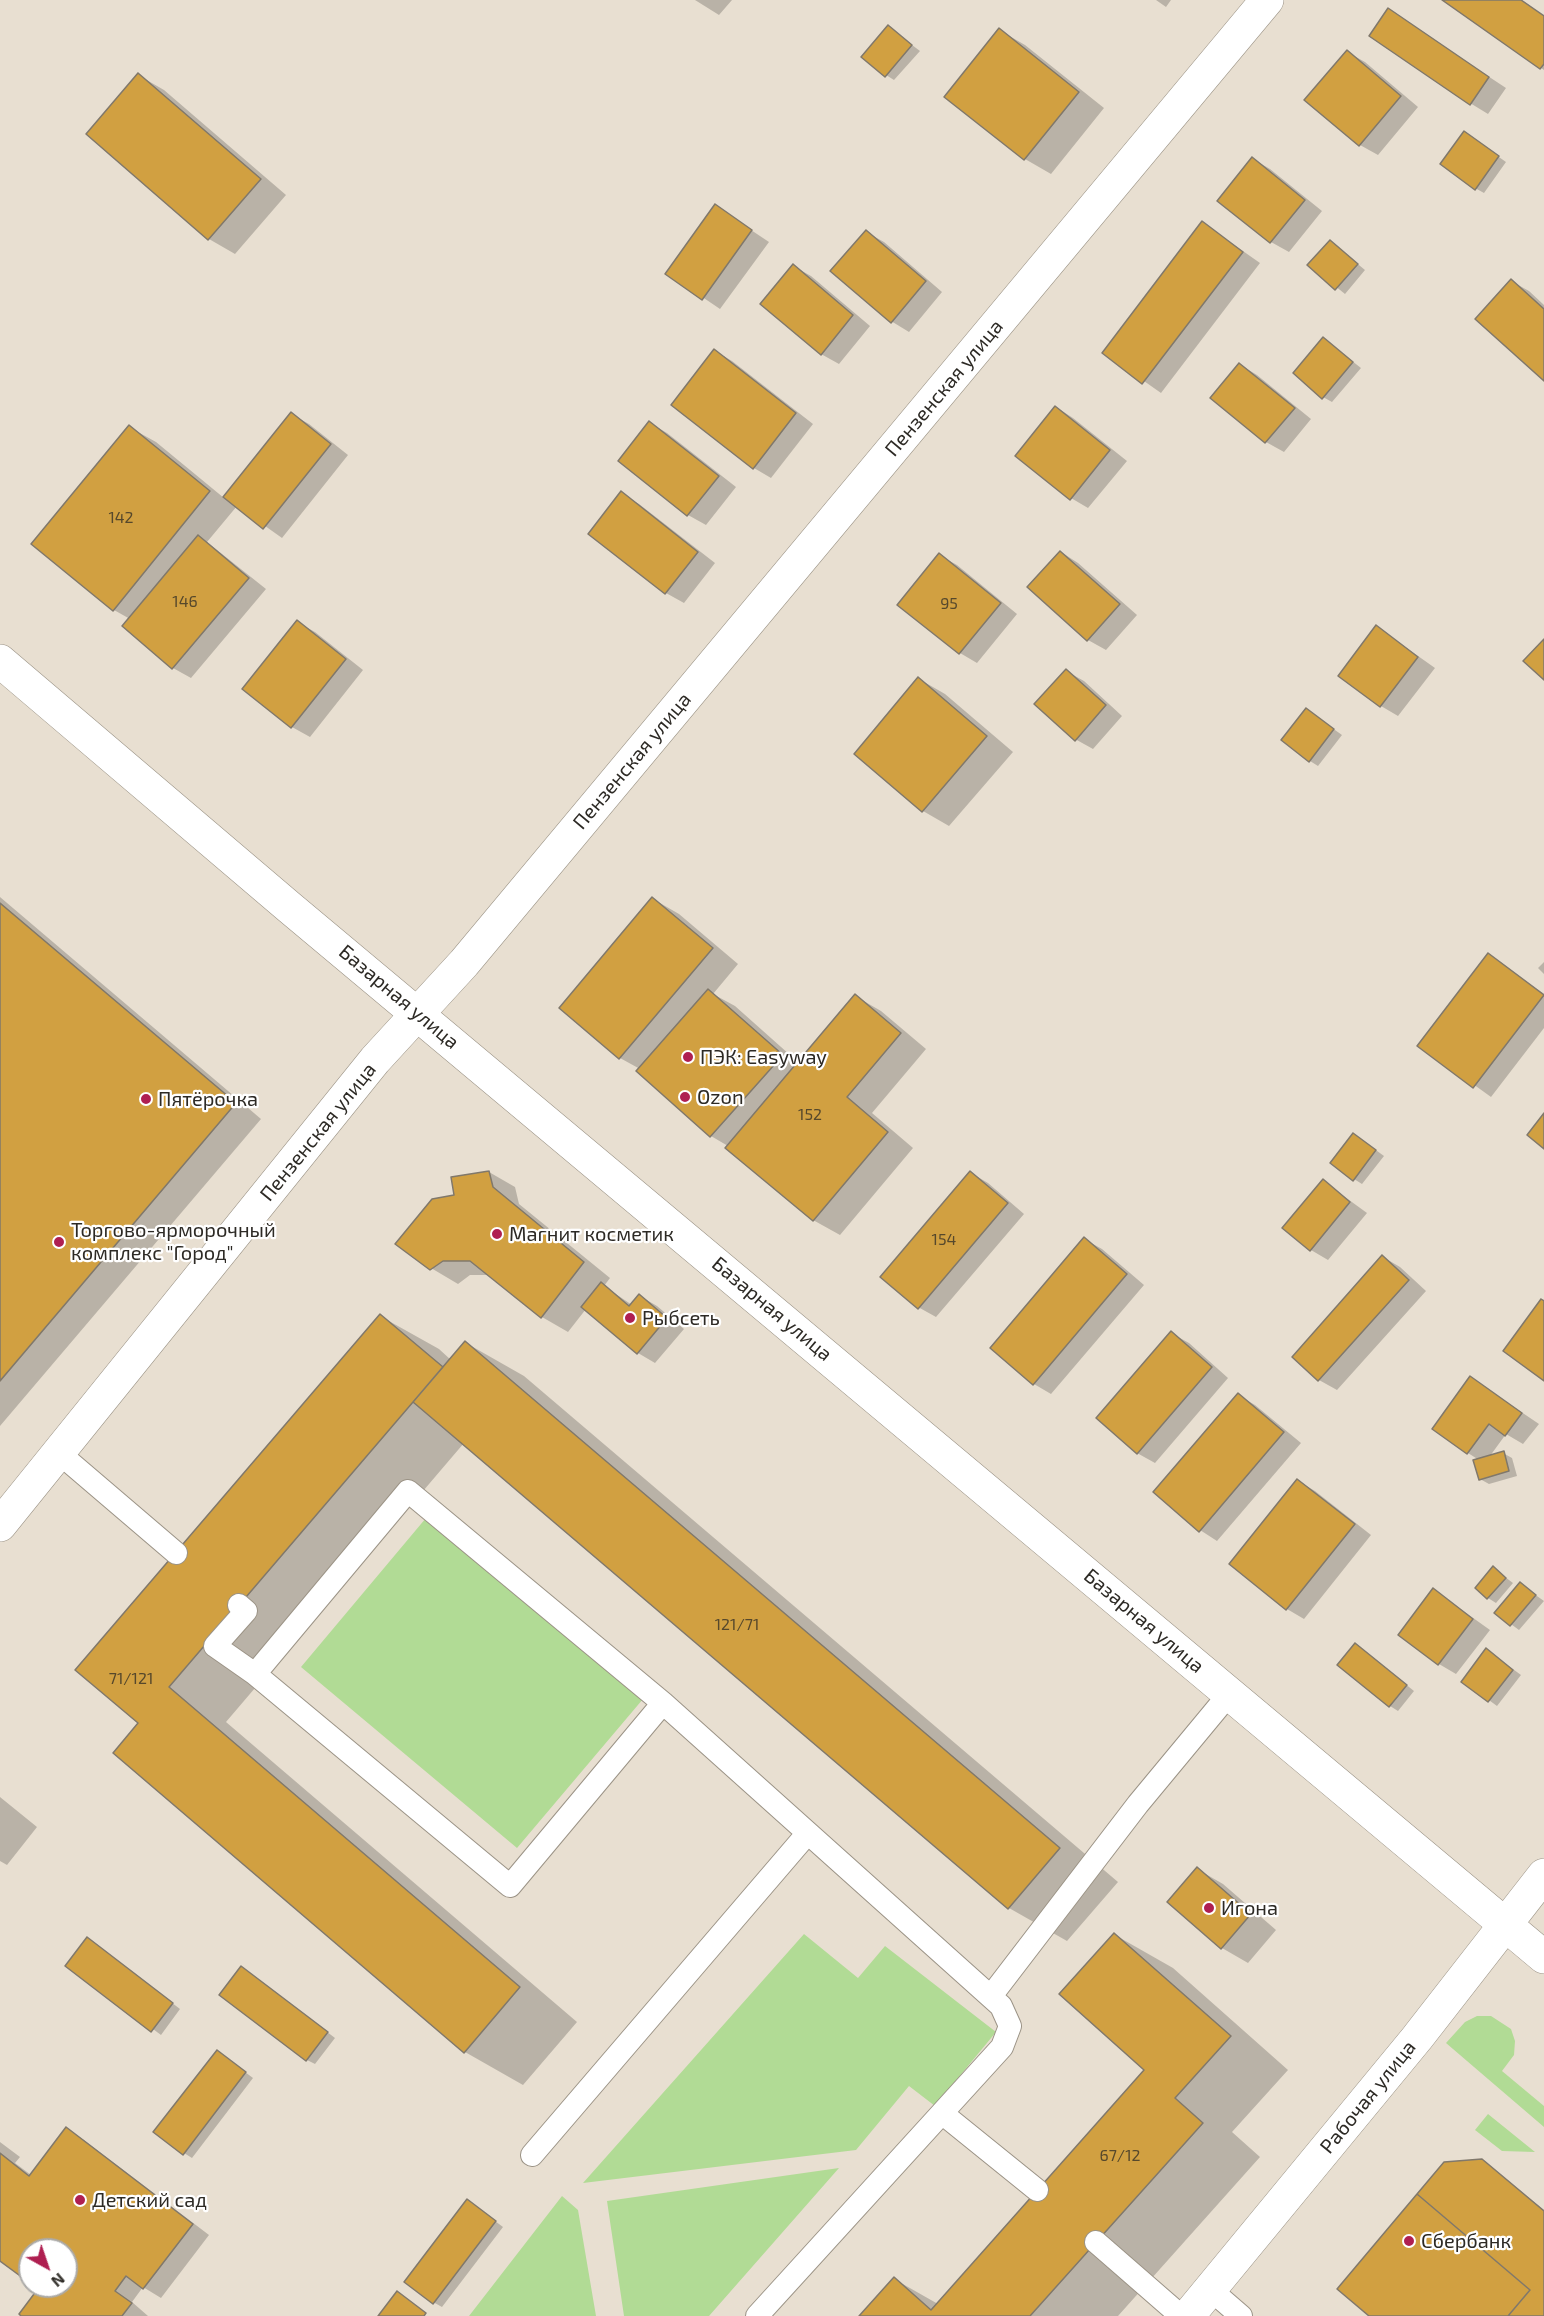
<!DOCTYPE html>
<html>
<head>
<meta charset="utf-8">
<style>
  body { margin:0 }
  #map { position:relative; width:1544px; height:2316px; overflow:hidden; background:#e8dfd1; font-family:"Exo 2",sans-serif }
  canvas { display:block }
  .north { position:absolute; left:18px; top:2238px; width:60px; height:60px; box-sizing:border-box; background:#fff; border:2px solid #abaaa8; border-radius:50%; rotate:140deg; font-size:16px; font-weight:700; line-height:24px; text-align:center; color:#2d2a25 }
  .north::after { content:''; display:block; margin:auto; width:21px; height:27px; background:#af1f51; clip-path:polygon(50% 0,100% 100%,50% 72%,0 100%) }
</style>
</head>
<body>
<div id="map">
<canvas width="1544" height="2316"></canvas>
<div class="north">N</div>
</div>
<script>
const c = document.querySelector('canvas').getContext('2d');
c.lineJoin = 'round';
function fillPath(path, color) { c.fillStyle = color; c.fill(path, 'evenodd'); }
const toPath = rows => new Path2D(rows.map(r => 'M' + r).join(''));
function strokePath(path, color, width, dash) { c.strokeStyle = color; c.lineWidth = width; c.lineCap = dash ? 'butt' : 'round'; c.setLineDash(dash || []); c.stroke(path); }
function drawText(font, color, halo, rows, align = 'center') {
  c.font = font + ' "Exo 2",sans-serif'; c.lineWidth = 4.5; c.setLineDash([]); c.textBaseline = 'middle'; c.strokeStyle = halo; c.fillStyle = color; for (const [text, x, y, turn = 0] of rows) {
    c.save(); c.translate(x, y); c.rotate((+turn || 0) * Math.PI / 180); c.textAlign = isNaN(turn) ? turn : align; if (halo) c.strokeText(text, 0, 0); c.fillText(text, 0, 0); c.restore();
  }
}
fillPath(toPath([
  [426,1518,643,1699,517,1848,301,1667],
  [804,1934,858,1978,885,1946,996,2032,935,2106,909,2086,856,2150,583,2183],
  [1477,2016,1491,2016,1511,2029,1515,2041,1514,2055,1502,2071,1544,2106,1544,2127,1446,2043,1465,2022],
  [1488,2114,1535,2152,1502,2151,1475,2130],
  [839,2168,709,2316,624,2316,607,2201],
  [562,2196,578,2210,596,2316,469,2316]
]), '#b1db95');
fillPath(toPath([
  [695,0,732,0,719,15],
  [1156,0,1171,0,1166,7],
  [1445,0,1522,0,1544,16,1544,70],
  [1388,10,1506,88,1488,114,1470,103],
  [888,27,920,51,894,80,886,75],
  [999,30,1025,45,1104,108,1051,174,1025,159],
  [1347,52,1365,62,1418,107,1378,155,1360,145,1306,100],
  [138,75,164,90,286,195,235,254,209,239,88,134],
  [1472,138,1506,162,1484,193,1475,188],
  [1253,159,1270,169,1322,211,1289,252,1271,242,1219,200],
  [715,206,769,242,720,309,667,273],
  [1203,223,1260,263,1161,393,1104,353],
  [866,232,884,242,942,292,909,332,891,321],
  [1331,242,1365,270,1345,294,1309,265],
  [793,266,811,276,870,326,839,364,821,354],
  [1511,281,1529,291,1544,305,1544,379],
  [1324,339,1361,368,1332,402,1323,397],
  [715,351,732,361,813,424,771,478,754,468],
  [1239,364,1257,375,1311,419,1284,452,1266,442,1212,398],
  [1056,407,1073,418,1127,461,1088,508,1071,498],
  [291,414,309,424,348,455,282,538,237,506,207,542,266,589,191,678,173,668,124,626,130,619,114,610,129,427,156,442,224,498],
  [650,423,667,433,736,487,706,525,688,515,620,461],
  [621,493,639,504,715,563,684,603,666,593,590,533],
  [1061,552,1078,563,1137,615,1106,650,1088,640],
  [939,555,957,565,1017,614,977,663,960,653],
  [297,622,315,632,363,670,310,737,292,727,244,689],
  [1377,627,1435,668,1398,716,1381,706],
  [1066,671,1084,681,1122,716,1093,749,1075,739],
  [919,679,945,694,1013,752,949,826,923,811],
  [1307,710,1342,735,1318,766,1310,761],
  [0,897,261,1119,0,1426],
  [653,899,679,914,738,964,713,994,735,1006,799,1063,855,996,881,1011,926,1049,872,1113,913,1148,840,1235,813,1220,728,1146,711,1136,638,1071,640,1069,620,1058,561,1008],
  [1488,955,1544,994,1544,1028,1491,1097,1419,1045],
  [1544,962,1544,974,1538,968],
  [1362,1140,1384,1156,1362,1184,1354,1179],
  [489,1172,515,1187,519,1204,610,1278,604,1286,632,1305,640,1296,657,1306,684,1329,655,1363,638,1353,586,1309,568,1332,542,1317,490,1275,470,1275,458,1284,431,1268,456,1197],
  [971,1173,988,1183,1024,1214,936,1317,918,1307],
  [1323,1181,1367,1213,1328,1260,1311,1250],
  [1084,1239,1102,1249,1144,1285,1051,1394,1034,1384],
  [1383,1257,1400,1267,1426,1291,1337,1390,1319,1380],
  [380,1316,439,1349,451,1360,466,1343,524,1376,1118,1882,1067,1941,1009,1908,464,1443,226,1722,577,2022,523,2085,465,2052,140,1723],
  [1171,1333,1189,1343,1228,1378,1155,1463,1137,1453],
  [1471,1378,1539,1424,1523,1444,1506,1434,1490,1456,1503,1453,1512,1458,1517,1476,1489,1484,1480,1479,1479,1460,1468,1453],
  [1238,1395,1255,1405,1301,1443,1217,1541,1200,1530],
  [1298,1481,1315,1491,1371,1535,1304,1619,1287,1609],
  [1493,1568,1513,1583,1496,1603,1488,1598],
  [1520,1584,1544,1601,1519,1630,1496,1613],
  [1434,1590,1490,1630,1456,1674,1439,1664],
  [1363,1650,1414,1691,1398,1711,1390,1706],
  [1487,1650,1521,1675,1497,1706,1463,1681],
  [0,1797,37,1827,7,1865,0,1861],
  [1197,1869,1223,1884,1276,1930,1248,1963,1222,1948,1169,1902],
  [1115,1935,1173,1968,1288,2070,1232,2132,1260,2157,1118,2316,861,2316,894,2279,938,2304,1146,2070],
  [95,1944,180,2009,161,2035,67,1965],
  [250,1973,335,2038,315,2064,307,2060],
  [225,2057,253,2078,192,2158,184,2153],
  [66,2129,84,2140,209,2235,161,2298,143,2287,132,2302,148,2316,23,2316,41,2287,39,2286,66,2286,66,2250,30,2250,30,2281,0,2259,0,2142,20,2157,15,2163,31,2175],
  [1482,2160,1544,2210,1544,2316,1372,2316],
  [475,2206,503,2227,442,2307,433,2302]
]), '#0003');
const building = toPath([
  [1442,0,1521,0,1544,16,1544,64,1540,69,1442,0],
  [1388,8,1489,77,1470,105,1369,36,1388,8],
  [888,25,912,45,885,77,861,57,888,25],
  [999,28,1079,92,1024,160,944,97,999,28],
  [1347,50,1401,96,1359,146,1304,100,1347,50],
  [138,73,261,179,208,240,86,134,138,73],
  [1464,131,1499,156,1475,190,1440,164,1464,131],
  [1252,157,1305,200,1270,243,1217,201,1252,157],
  [715,204,752,230,702,300,665,274,715,204],
  [1202,221,1243,252,1142,384,1102,353,1202,221],
  [866,230,926,281,891,323,830,271,866,230],
  [1330,240,1358,264,1335,290,1307,265,1330,240],
  [793,264,853,315,821,355,760,304,793,264],
  [1511,279,1544,309,1544,381,1475,319,1511,279],
  [1323,337,1353,362,1322,399,1293,373,1323,337],
  [714,349,796,413,753,469,671,405,714,349],
  [1239,363,1295,408,1265,443,1210,398,1239,363],
  [1055,406,1110,450,1070,500,1015,456,1055,406],
  [291,412,331,444,263,529,223,497,291,412],
  [649,421,719,476,687,516,618,461,649,421],
  [129,425,210,491,113,611,31,544,129,425],
  [621,491,698,552,665,594,588,534,621,491],
  [198,535,249,578,172,669,122,626,198,535],
  [1060,551,1120,604,1087,641,1027,587,1060,551],
  [939,553,1001,603,959,654,897,605,939,553],
  [297,620,346,659,291,728,242,689,297,620],
  [1376,625,1418,657,1380,707,1338,676,1376,625],
  [1544,639,1544,680,1523,661,1544,639],
  [1066,669,1106,705,1075,741,1034,704,1066,669],
  [918,677,987,736,922,812,854,754,918,677],
  [1306,708,1334,729,1309,762,1281,740,1306,708],
  [652,897,713,948,619,1059,559,1008,652,897],
  [0,903,236,1103,0,1381,0,903],
  [1488,953,1544,995,1473,1088,1417,1046,1488,953],
  [708,989,783,1055,710,1137,636,1071,708,989],
  [855,994,901,1033,847,1097,888,1132,813,1221,725,1148,855,994],
  [1544,1113,1544,1149,1527,1135,1544,1113],
  [1353,1133,1376,1150,1353,1181,1330,1163,1353,1133],
  [489,1171,493,1187,584,1262,541,1318,470,1261,443,1261,430,1270,395,1244,432,1199,454,1195,451,1177,489,1171],
  [970,1171,1008,1203,918,1309,880,1277,970,1171],
  [1323,1179,1350,1202,1310,1251,1282,1228,1323,1179],
  [1084,1237,1127,1274,1033,1385,990,1348,1084,1237],
  [1382,1255,1409,1280,1318,1381,1292,1357,1382,1255],
  [601,1282,629,1306,639,1294,667,1318,637,1354,581,1307,601,1282],
  [1541,1299,1544,1301,1544,1381,1503,1351,1541,1299],
  [380,1314,443,1367,169,1687,520,1987,464,2053,113,1753,138,1723,75,1670,380,1314],
  [1171,1331,1212,1367,1137,1454,1096,1418,1171,1331],
  [465,1341,1060,1848,1008,1909,413,1402,465,1341],
  [1470,1376,1522,1413,1505,1436,1489,1424,1467,1454,1432,1429,1470,1376],
  [1238,1393,1284,1432,1199,1532,1153,1492,1238,1393],
  [1504,1451,1509,1471,1479,1480,1473,1460,1504,1451],
  [1297,1479,1355,1524,1286,1610,1229,1564,1297,1479],
  [1493,1566,1506,1578,1487,1599,1475,1588,1493,1566],
  [1520,1582,1536,1595,1510,1626,1494,1613,1520,1582],
  [1433,1588,1473,1619,1438,1665,1398,1635,1433,1588],
  [1355,1643,1407,1685,1389,1707,1337,1665,1355,1643],
  [1486,1648,1513,1670,1488,1702,1461,1682,1486,1648],
  [1197,1867,1251,1914,1221,1949,1167,1902,1197,1867],
  [1114,1933,1231,2036,1175,2098,1203,2123,1030,2316,859,2316,894,2277,931,2310,1144,2070,1059,1994,1114,1933],
  [87,1937,173,2003,151,2032,65,1966,87,1937],
  [241,1966,328,2032,306,2061,219,1995,241,1966],
  [217,2050,246,2072,183,2155,153,2132,217,2050],
  [66,2127,193,2224,143,2289,126,2276,115,2291,132,2303,122,2316,21,2316,19,2314,40,2286,66,2286,66,2250,30,2250,30,2277,27,2281,0,2261,0,2153,29,2176,66,2127],
  [1482,2159,1544,2211,1544,2316,1508,2316,1530,2290,1417,2194,1444,2162,1482,2159],
  [1417,2194,1530,2290,1508,2316,1369,2316,1337,2289,1417,2194],
  [467,2199,496,2221,433,2304,404,2282,467,2199],
  [397,2291,426,2313,424,2316,378,2316,397,2291]
]);
fillPath(building, '#d1a041');
strokePath(building, '#80786b', 1.5);
const service = toPath([
  [59,1453,176,1553],
  [239,1605,246,1611,215,1646,255,1674,510,1886,663,1703],
  [255,1674,408,1491,663,1703,1001,2006,1010,2026,1002,2047,757,2316],
  [991,1996,1138,1804,1230,1693],
  [943,2114,1037,2190],
  [532,2155,807,1834],
  [1096,2242,1181,2316],
  [1211,2290,1241,2316]
]);
const minor = toPath([
  [0,1525,375,1060,464,963,1267,0],
  [1188,2316,1417,2038,1544,1875]
]);
const secondary = toPath([
  [0,661,289,907,1544,1957]
]);
strokePath(service, '#9b9386', 24);
strokePath(minor, '#9b9386', 34);
strokePath(secondary, '#9b9386', 34);
strokePath(service, '#fff', 22);
strokePath(minor, '#fff', 33);
strokePath(secondary, '#fff', 33);
for (const [x, y, r, color] of [
  [688,1057,6,"#af1f51"],
  [685,1097,6,"#af1f51"],
  [146,1099,6,"#af1f51"],
  [497,1234,6,"#af1f51"],
  [59,1242,6,"#af1f51"],
  [630,1318,6,"#af1f51"],
  [1209,1908,6,"#af1f51"],
  [80,2200,6,"#af1f51"],
  [1409,2241,6,"#af1f51"]
]) { const dot = new Path2D(); dot.arc(x, y, r, 0, 2 * Math.PI); c.fillStyle = color; c.fill(dot); strokePath(dot, '#fff', 2); }
drawText('16px', '#56482c', null, [
  ["142",121,518],
  ["146",185,602],
  ["95",949,604],
  ["152",810,1115],
  ["154",944,1240],
  ["121/71",737,1625],
  ["71/121",131,1679],
  ["67/12",1120,2156]
]);
drawText('20px', '#2d2a25', '#fff', [
  ["Пензенская улица",944,388,-50],
  ["Пензенская улица",632,761,-50],
  ["Базарная улица",399,997,40],
  ["Пензенская улица",318,1132,-51],
  ["Базарная улица",772,1309,40],
  ["Базарная улица",1144,1621,40],
  ["Рабочая улица",1368,2097,-51]
]);
drawText('20px', '#2d2a25', '#fff', [
  ["ПЭК: Easyway",700,1057],
  ["Ozon",697,1097],
  ["Пятёрочка",158,1099],
  ["Торгово-ярморочный",71,1230],
  ["комплекс \"Город\"",71,1253],
  ["Магнит косметик",509,1234],
  ["Рыбсеть",642,1318],
  ["Игона",1221,1908],
  ["Детский сад",92,2200],
  ["Сбербанк",1421,2241]
], 'left');
</script>
</body>
</html>
